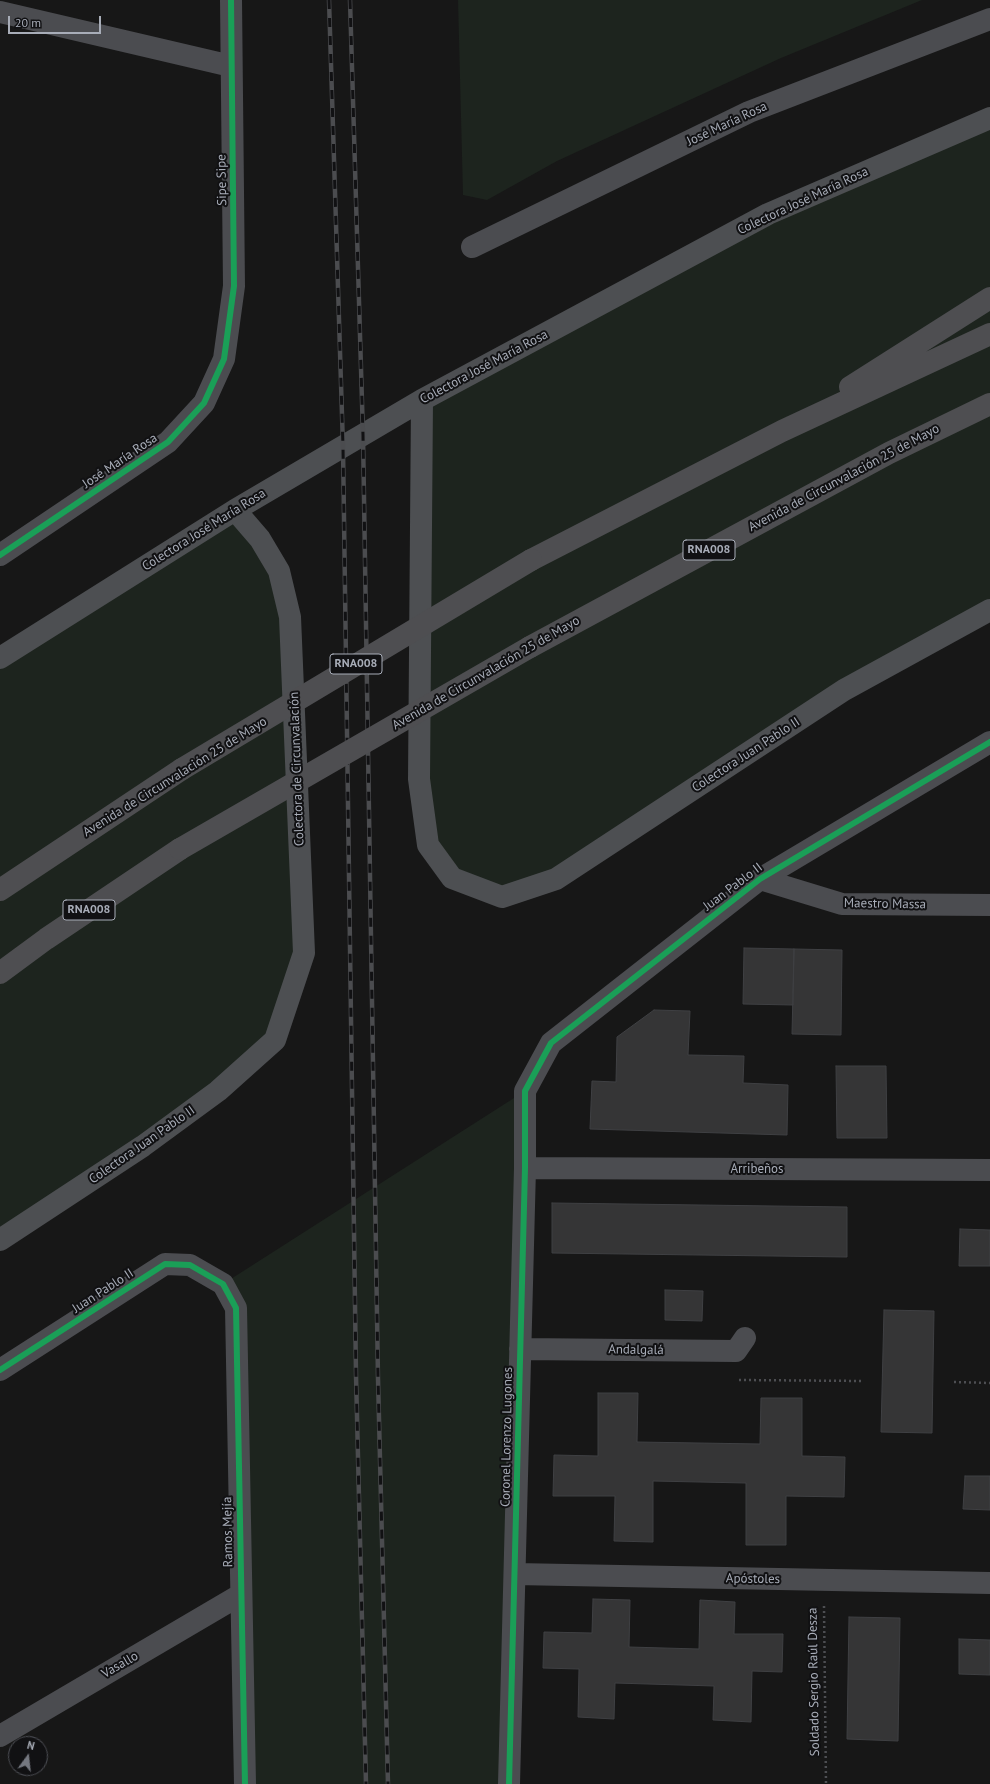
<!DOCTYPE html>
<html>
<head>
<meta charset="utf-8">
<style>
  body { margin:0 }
  #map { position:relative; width:990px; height:1784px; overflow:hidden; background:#171717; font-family:"PT Sans",sans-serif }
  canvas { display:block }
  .north { position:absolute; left:8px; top:1736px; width:40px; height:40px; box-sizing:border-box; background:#111113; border:1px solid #4d4f55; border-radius:50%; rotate:15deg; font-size:11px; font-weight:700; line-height:16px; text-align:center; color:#a8adb8 }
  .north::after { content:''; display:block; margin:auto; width:14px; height:18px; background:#757880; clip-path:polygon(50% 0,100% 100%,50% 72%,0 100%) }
  .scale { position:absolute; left:8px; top:16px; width:93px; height:18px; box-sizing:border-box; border:2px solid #a8adb8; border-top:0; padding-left:5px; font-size:12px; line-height:14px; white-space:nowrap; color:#a8adb8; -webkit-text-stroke:3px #111113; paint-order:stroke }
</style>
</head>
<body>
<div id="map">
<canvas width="990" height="1784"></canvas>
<div class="north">N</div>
<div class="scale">20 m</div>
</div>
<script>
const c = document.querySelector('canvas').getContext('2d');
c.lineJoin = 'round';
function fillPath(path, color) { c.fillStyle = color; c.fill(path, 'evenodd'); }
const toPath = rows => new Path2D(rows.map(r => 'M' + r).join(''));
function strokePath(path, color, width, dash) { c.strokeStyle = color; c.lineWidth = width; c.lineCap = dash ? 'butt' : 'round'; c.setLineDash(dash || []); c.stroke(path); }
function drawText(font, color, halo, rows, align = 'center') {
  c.font = font + ' "PT Sans",sans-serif'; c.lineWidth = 4; c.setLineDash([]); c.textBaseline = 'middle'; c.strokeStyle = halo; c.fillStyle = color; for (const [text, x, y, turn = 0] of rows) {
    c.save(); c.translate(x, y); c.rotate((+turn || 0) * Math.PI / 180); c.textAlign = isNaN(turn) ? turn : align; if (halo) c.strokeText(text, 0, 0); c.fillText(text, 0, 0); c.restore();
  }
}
fillPath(toPath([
  [458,0,922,0,781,58,557,161,487,200,463,195],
  [990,118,990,610,556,879,502,897,452,878,428,845,422,400,768,214],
  [235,510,279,571,304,953,275,1040,0,1240,0,658],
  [525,1091,509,1784,245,1784,236,1308,223,1284]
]), '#1d241e');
const building = toPath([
  [744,948,794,949,793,1005,743,1004,744,948],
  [794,949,842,950,841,1035,792,1034,794,949],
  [654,1010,690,1011,688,1055,744,1056,743,1083,788,1085,787,1135,590,1129,592,1081,616,1082,617,1037,654,1010],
  [836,1066,886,1066,887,1138,837,1138,836,1066],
  [552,1203,847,1207,847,1257,552,1253,552,1203],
  [960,1229,990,1230,990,1266,959,1266,960,1229],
  [665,1290,703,1291,702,1321,665,1320,665,1290],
  [884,1310,934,1311,932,1433,881,1432,884,1310],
  [598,1393,638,1393,637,1442,760,1444,761,1398,802,1398,802,1456,845,1457,844,1497,786,1496,786,1545,746,1545,746,1483,653,1481,653,1542,614,1541,615,1496,553,1496,554,1455,598,1456,598,1393],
  [965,1476,990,1476,990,1510,963,1509,965,1476],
  [593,1599,630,1600,629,1647,699,1649,700,1600,735,1602,734,1634,783,1634,782,1672,752,1671,751,1722,713,1720,714,1686,615,1683,614,1719,578,1717,579,1669,543,1668,544,1632,592,1633,593,1599],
  [849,1617,900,1618,898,1741,847,1739,849,1617],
  [959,1639,990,1640,990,1675,959,1674,959,1639]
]);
fillPath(building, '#353536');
strokePath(building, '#3f4043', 1);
strokePath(toPath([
  [739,1380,862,1381],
  [954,1382,990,1383],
  [824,1606,826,1784]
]), '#4d4e52', 2.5, [2, 3]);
strokePath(toPath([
  [0,12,231,66],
  [472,247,749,112,990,19],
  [0,555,168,442,204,403,224,359,234,286,231,0],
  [760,879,842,904,990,905],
  [525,1168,990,1170],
  [520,1349,736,1351,745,1338],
  [0,1370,165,1264,190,1265,223,1284,236,1308,245,1784],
  [515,1574,990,1583],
  [0,1736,240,1595],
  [509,1784,525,1168,525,1091,551,1043,760,879,990,742]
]), '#4b4c50', 22);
strokePath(toPath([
  [422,400,419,779,428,845,452,878,502,897,556,879,844,690,990,610],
  [0,658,235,510,422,400,768,214,990,118],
  [0,1240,143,1146,218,1091,275,1040,304,953,290,617,279,571,260,539,235,510]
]), '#4d4f52', 22);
strokePath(toPath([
  [850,387,990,298],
  [531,560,782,431,990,334],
  [530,647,889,453,990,404],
  [0,890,182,769],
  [0,973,46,939,180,849]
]), '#4e4e51', 22);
const rail = toPath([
  [329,0,343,447,356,1375,366,1784],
  [350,0,363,435,378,1378,388,1784]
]);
strokePath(rail, '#4b4c4f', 4.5);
strokePath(rail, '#111113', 3, [9]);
strokePath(toPath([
  [182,769,531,560],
  [180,849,530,647]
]), '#4e4e51', 22);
strokePath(toPath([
  [0,555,168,442,204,403,224,359,234,286,231,0],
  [0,1370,165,1264,190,1265,223,1284,236,1308,245,1784],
  [509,1784,525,1168,525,1091,551,1043,760,879,990,742]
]), '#1a9f57', 6);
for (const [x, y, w] of [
  [709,550,52],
  [356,664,52],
  [89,910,52]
]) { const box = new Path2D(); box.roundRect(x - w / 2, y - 10, w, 20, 3); c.fillStyle = '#111113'; c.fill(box); strokePath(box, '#a8adb8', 1); }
drawText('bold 12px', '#a8adb8', null, [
  ["RNA008",709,550],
  ["RNA008",356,664],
  ["RNA008",89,910]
]);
drawText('13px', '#a8adb8', '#111113', [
  ["José María Rosa",727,124,-25],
  ["Sipe Sipe",222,180,-91],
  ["Colectora José María Rosa",803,201,-25],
  ["Colectora José María Rosa",484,367,-28],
  ["José María Rosa",120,461,-34],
  ["Avenida de Circunvalación 25 de Mayo",844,478,-28],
  ["Colectora José María Rosa",204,530,-32],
  ["Avenida de Circunvalación 25 de Mayo",486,673,-30],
  ["Colectora Juan Pablo II",746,755,-33],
  ["Colectora de Circunvalación",297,769,-92],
  ["Avenida de Circunvalación 25 de Mayo",175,777,-32],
  ["Juan Pablo II",733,887,-37],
  ["Maestro Massa",885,904,1],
  ["Colectora Juan Pablo II",142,1145,-35],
  ["Arribeños",757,1169],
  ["Juan Pablo II",103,1291,-33],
  ["Andalgalá",636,1350,1],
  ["Coronel Lorenzo Lugones",507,1437,-89],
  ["Ramos Mejía",228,1532,-91],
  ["Apóstoles",753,1579,1],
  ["Vasallo",120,1665,-30],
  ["Soldado Sergio Raúl Desza",814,1682,-91]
]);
</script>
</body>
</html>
